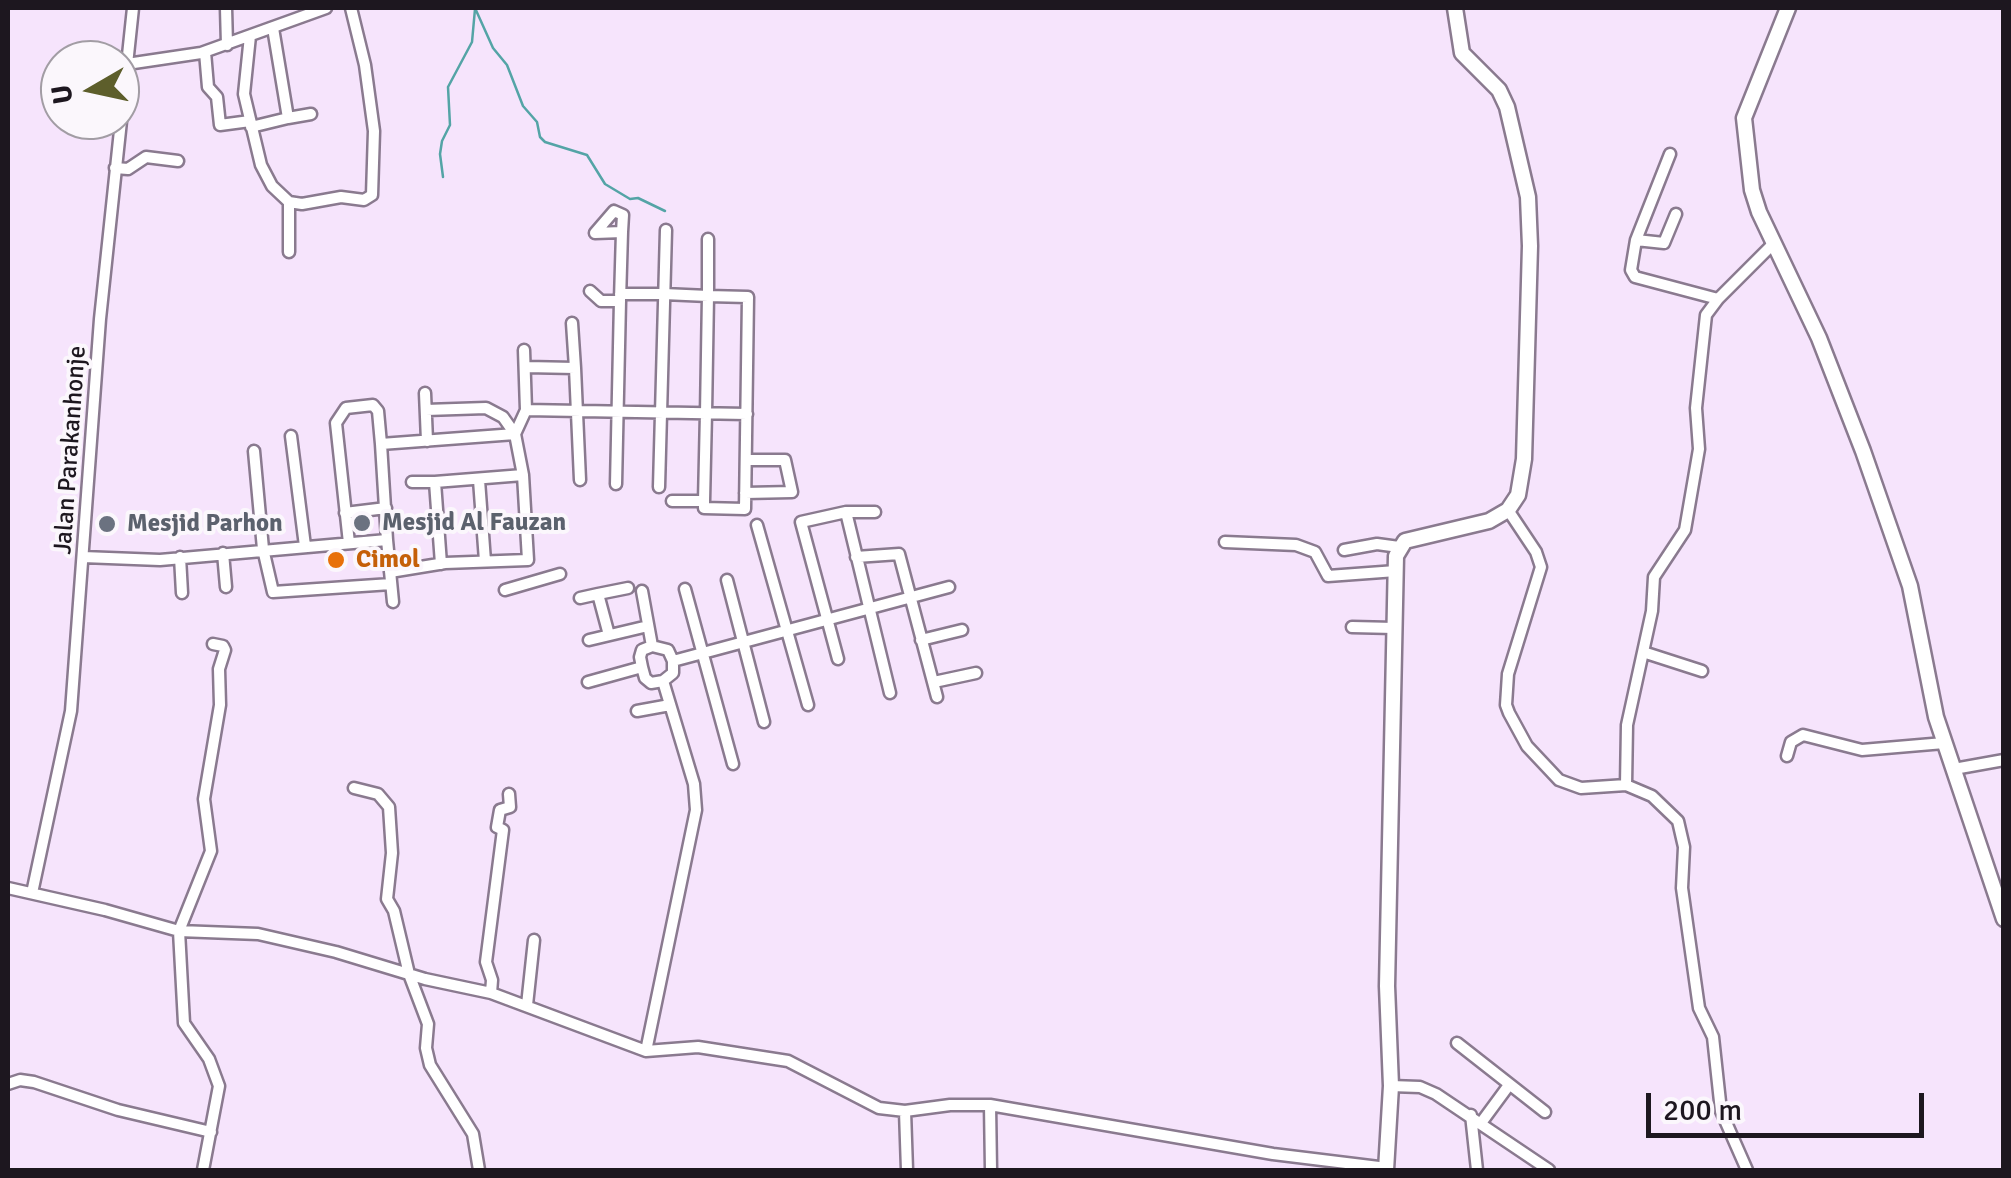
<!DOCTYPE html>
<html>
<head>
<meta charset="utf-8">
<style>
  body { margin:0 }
  #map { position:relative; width:2011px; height:1178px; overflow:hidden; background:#f6e4fc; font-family:Signika,sans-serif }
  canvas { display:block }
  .frame { position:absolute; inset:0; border:10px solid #1d171f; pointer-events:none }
  .north { position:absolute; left:40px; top:40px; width:100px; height:100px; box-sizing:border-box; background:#fbf7fc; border:2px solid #a29da4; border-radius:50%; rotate:261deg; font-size:28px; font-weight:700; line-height:40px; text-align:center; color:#1d171f }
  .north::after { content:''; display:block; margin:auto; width:35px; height:45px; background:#5d5e2b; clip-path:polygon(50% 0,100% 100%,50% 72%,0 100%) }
  .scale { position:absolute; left:1646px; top:1093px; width:278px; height:45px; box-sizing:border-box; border:5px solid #1d171f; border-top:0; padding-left:12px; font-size:30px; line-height:35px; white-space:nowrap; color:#1d171f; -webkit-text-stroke:8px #fbf7fc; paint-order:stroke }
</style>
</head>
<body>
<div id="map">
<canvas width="2011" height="1178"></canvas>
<div class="frame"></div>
<div class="north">U</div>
<div class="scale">200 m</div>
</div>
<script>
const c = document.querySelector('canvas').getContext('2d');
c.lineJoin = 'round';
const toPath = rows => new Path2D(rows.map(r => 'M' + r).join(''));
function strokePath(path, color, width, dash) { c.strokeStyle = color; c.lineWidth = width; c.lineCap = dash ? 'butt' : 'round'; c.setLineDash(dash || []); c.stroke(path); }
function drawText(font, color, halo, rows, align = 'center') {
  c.font = font + ' Signika,sans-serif'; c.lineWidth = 8; c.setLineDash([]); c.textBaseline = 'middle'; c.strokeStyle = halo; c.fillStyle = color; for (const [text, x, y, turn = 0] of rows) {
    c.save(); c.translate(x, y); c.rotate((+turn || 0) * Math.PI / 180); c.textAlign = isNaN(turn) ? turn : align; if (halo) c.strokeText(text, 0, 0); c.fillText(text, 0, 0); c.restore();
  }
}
strokePath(toPath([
  [475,8,493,48,507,65,523,106,537,122,540,137,545,142,587,155,605,184,630,199,638,198,665,211],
  [443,177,440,154,442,141,450,125,448,87,472,42,475,9]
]), '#54a4a6', 2.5);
const minor = toPath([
  [226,8,227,45],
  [273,28,288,118,311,114],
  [250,36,244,94,261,165,272,186,289,202,302,204,341,197,364,200,372,195,374,131,365,65,351,8],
  [205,52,208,87,217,97,220,125,250,121],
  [127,64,201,53,326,8],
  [251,127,288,118],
  [1670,154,1636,240,1631,270,1635,277,1718,299],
  [115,168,128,169,146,157,178,161],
  [1636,240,1664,243,1676,214],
  [289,252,289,202],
  [590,291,601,301,620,301,616,484],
  [620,294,664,294,708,296,748,297,745,509,704,508,704,501,706,413,708,296,708,239],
  [620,300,622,232,595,233,614,211,623,215,622,232],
  [524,350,526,410],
  [526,367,575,368,572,323],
  [575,368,580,480],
  [425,393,427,441],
  [291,436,305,546],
  [381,444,515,434,526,410,747,414],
  [254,451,263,549,273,592,391,584],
  [479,480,485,561],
  [412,482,435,482],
  [659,487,666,230],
  [745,493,792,492,785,460,746,460],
  [672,501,704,501],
  [1508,510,1536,552,1541,567,1508,674,1506,705,1509,713,1527,746,1559,780,1581,788,1626,785,1652,796,1678,821,1684,847,1682,888,1699,1008,1713,1037,1721,1111,1747,1170],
  [846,512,890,693],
  [345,513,386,508],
  [757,525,808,705],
  [387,540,393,602],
  [1225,542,1296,545,1315,552,1328,576,1396,571],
  [1344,550,1377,544,1399,547],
  [223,553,226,587],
  [83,557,160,560,387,540,381,444,378,411,373,405,346,408,336,423,349,543],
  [180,557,182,593],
  [856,557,899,554,937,697],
  [441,564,435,482,523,475],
  [390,572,445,563,528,560,523,475,515,434,503,417,486,408,426,410],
  [727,580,764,722],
  [685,589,733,764],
  [505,590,560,574],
  [642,591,652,646],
  [598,594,628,588],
  [580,598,598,594,609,635],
  [1352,627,1394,628],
  [589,640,648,626],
  [921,640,962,630],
  [1643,652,1702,671],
  [838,659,801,522,846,512,875,512],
  [642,667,640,657,642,650,652,646,668,650,673,661],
  [588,682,642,667,645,678,651,683,663,681],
  [934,682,976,673],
  [637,711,670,705],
  [1787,756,1791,742,1803,735,1862,750,1944,743],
  [1954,769,2004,760],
  [1626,785,1627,725,1652,611,1654,577,1685,530,1699,449,1696,408,1706,315,1718,299,1774,243],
  [354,788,378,794,389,807,392,853,387,899,394,911,409,974,428,1024,426,1048,430,1065,473,1134,479,1170],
  [8,888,105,910,179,931,258,934,336,952,425,979,491,993,646,1051,698,1047,788,1061,879,1108,905,1111,950,1105,990,1105,1273,1154,1387,1168],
  [32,893,71,711,100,319,133,8],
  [491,993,492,980,486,962,503,830,497,827,500,810,510,807,509,794],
  [527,1005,534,940],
  [1457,1043,1545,1112],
  [646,1051,696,810,694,784,663,681,673,673,673,661,949,587],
  [8,1084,20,1080,34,1082,118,1110,211,1132],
  [1391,1086,1420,1087,1436,1094,1549,1170],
  [990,1105,991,1170],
  [905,1111,907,1170],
  [1471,1115,1477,1170],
  [1481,1123,1509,1085],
  [203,1170,219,1086,209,1059,184,1023,179,931,211,851,204,799,220,705,219,669,225,650,223,646,213,644]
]);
const tertiary = toPath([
  [1788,8,1744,118,1752,190,1759,212,1819,338,1863,451,1910,586,1936,717,2004,919],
  [1386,1170,1391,1086,1387,986,1396,556,1405,541,1489,521,1508,510,1518,495,1524,459,1530,246,1528,197,1507,107,1499,90,1462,53,1455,8]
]);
strokePath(minor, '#8a7a8f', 15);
strokePath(tertiary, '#8a7a8f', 19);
strokePath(minor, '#fff', 10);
strokePath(tertiary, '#fff', 14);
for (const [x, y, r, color] of [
  [362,523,10,"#6b7280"],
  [107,524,10,"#6b7280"],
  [336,560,10,"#e8710a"]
]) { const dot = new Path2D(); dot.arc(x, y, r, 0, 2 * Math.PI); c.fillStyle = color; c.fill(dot); strokePath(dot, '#fbf7fc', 4); }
drawText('25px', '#1d171f', '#fbf7fc', [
  ["Jalan Parakanhonje",71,450,-86]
]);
drawText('bold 25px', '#5b616d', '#fbf7fc', [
  ["Mesjid Al Fauzan",382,523],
  ["Mesjid Parhon",127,524]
], 'left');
drawText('bold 25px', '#c56008', '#fbf7fc', [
  ["Cimol",356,560]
], 'left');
</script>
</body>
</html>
